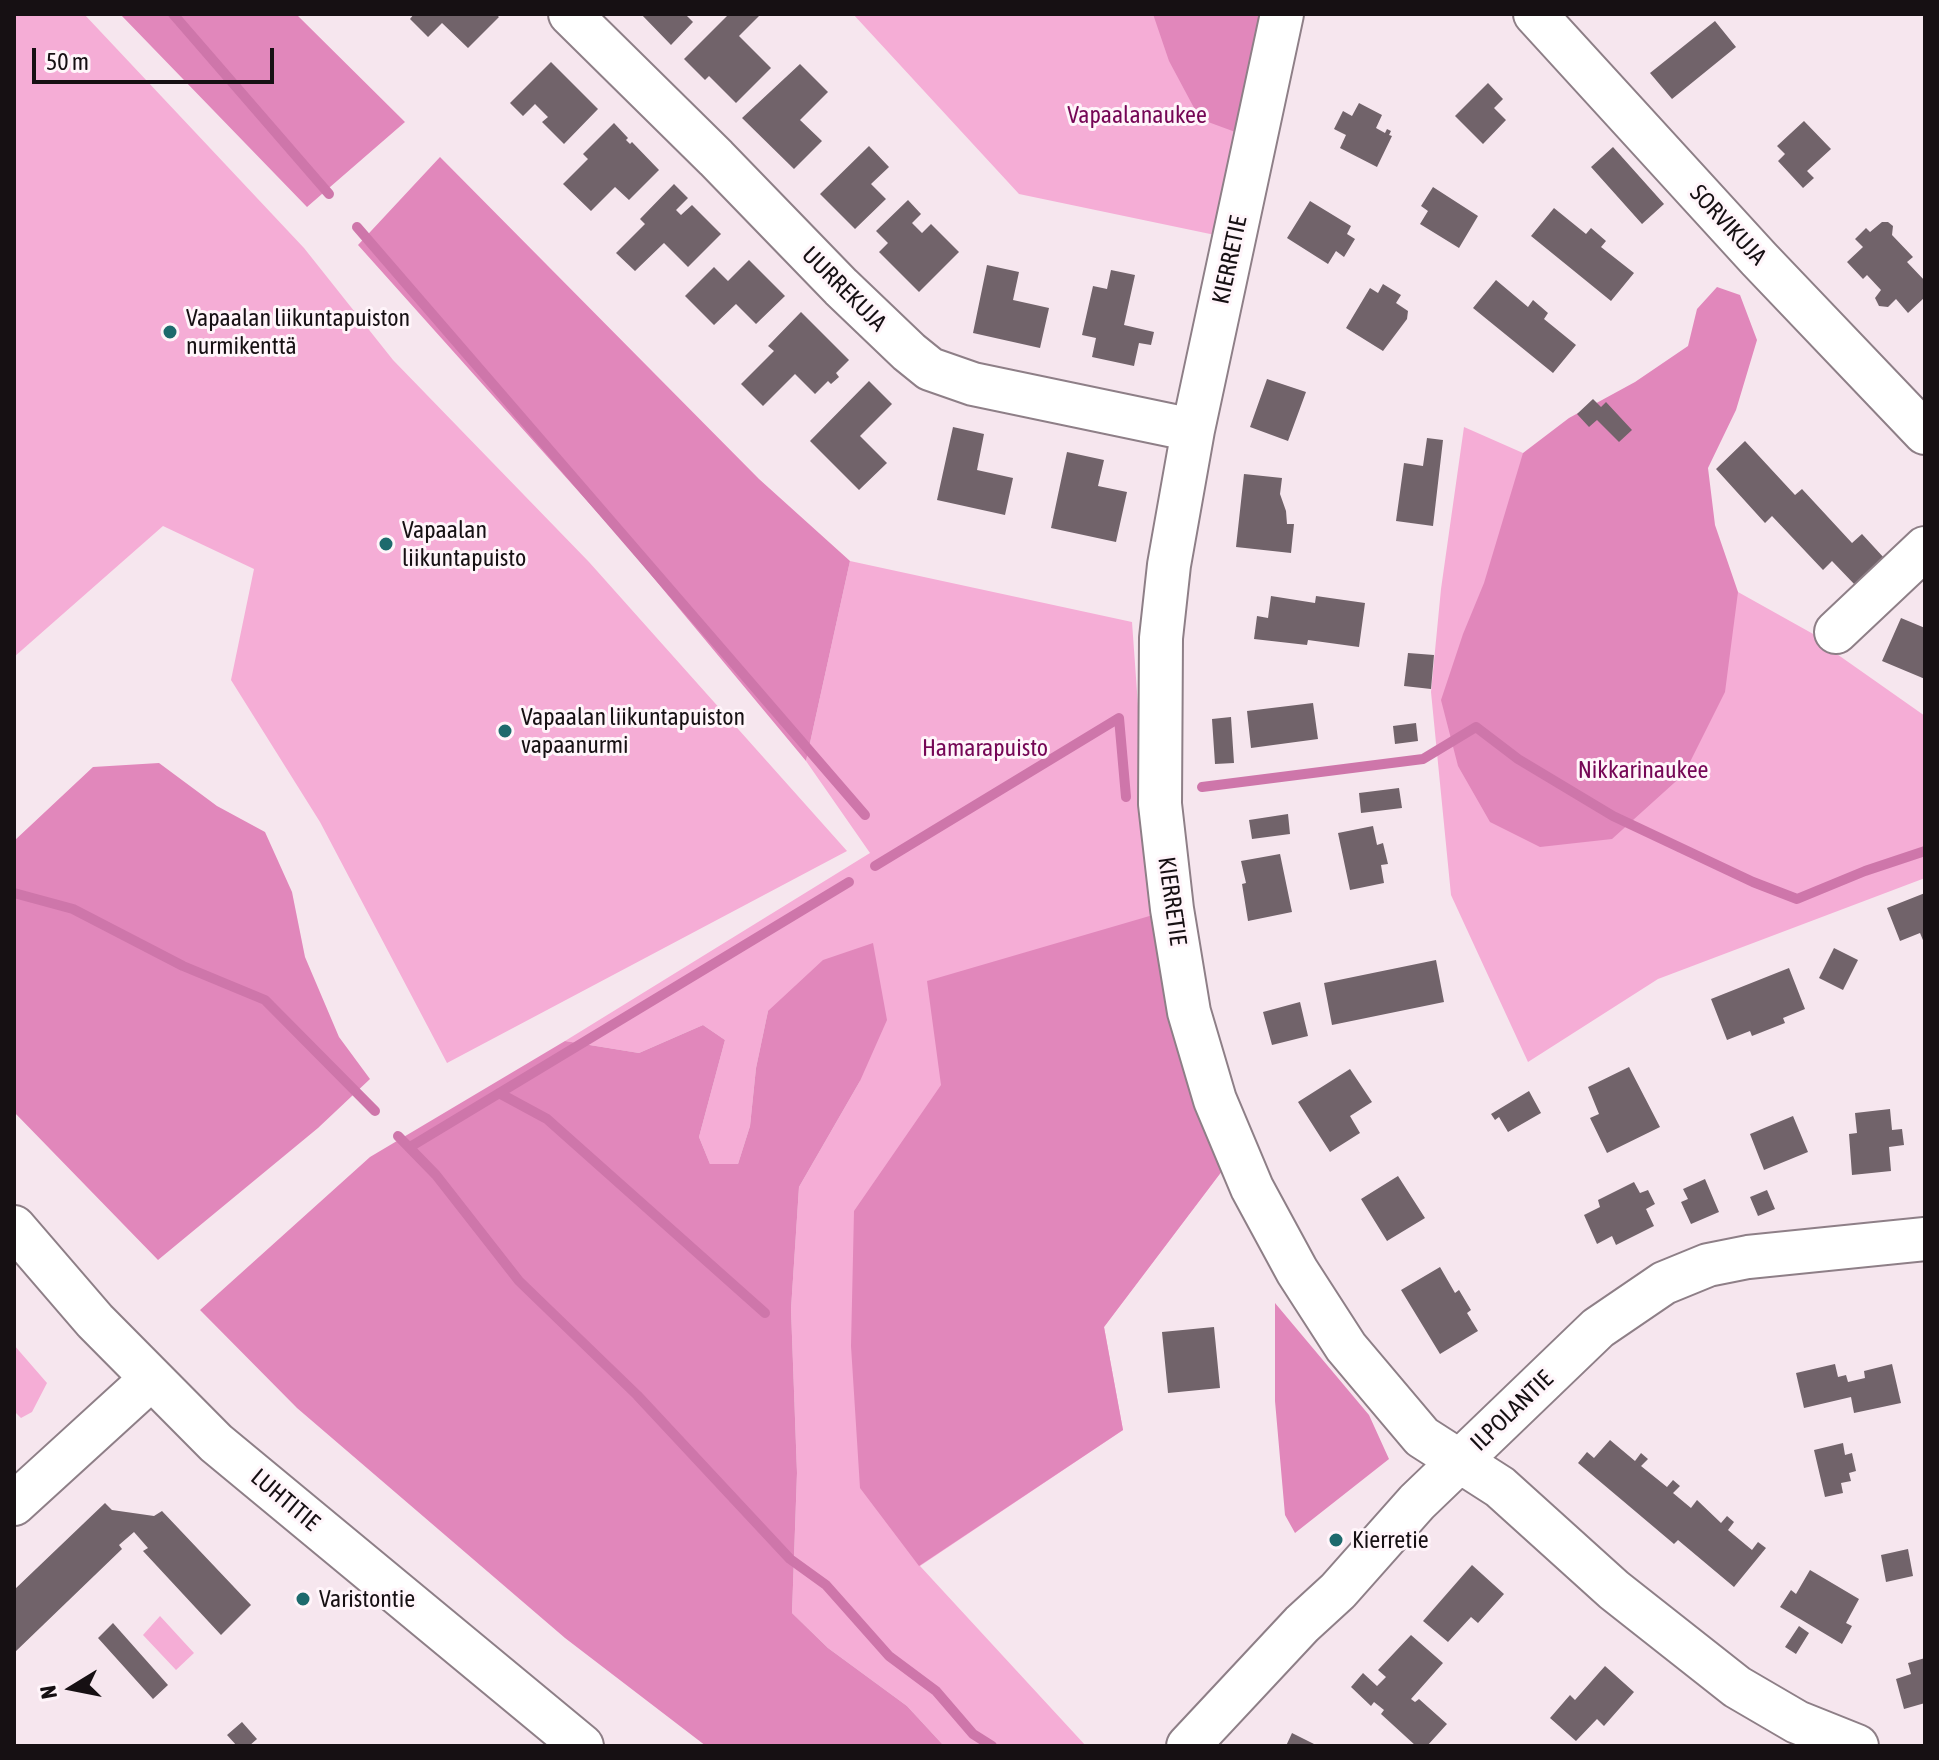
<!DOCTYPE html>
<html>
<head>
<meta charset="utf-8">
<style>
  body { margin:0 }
  #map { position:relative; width:1939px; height:1760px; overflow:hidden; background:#f6e6ee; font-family:"Asap Condensed",sans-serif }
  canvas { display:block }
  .frame { position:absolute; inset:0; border:16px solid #161013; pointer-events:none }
  .north { position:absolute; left:32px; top:1648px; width:80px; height:80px; -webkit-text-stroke:6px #fff5fa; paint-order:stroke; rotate:260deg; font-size:22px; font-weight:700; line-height:32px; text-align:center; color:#161013 }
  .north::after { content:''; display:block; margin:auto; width:28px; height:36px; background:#161013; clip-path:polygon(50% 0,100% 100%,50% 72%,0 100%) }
  .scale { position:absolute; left:32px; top:48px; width:242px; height:36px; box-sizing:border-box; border:4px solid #161013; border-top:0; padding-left:10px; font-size:24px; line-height:28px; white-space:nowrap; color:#161013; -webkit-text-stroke:6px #fff5fa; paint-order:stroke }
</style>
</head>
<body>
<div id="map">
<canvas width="1939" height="1760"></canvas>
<div class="frame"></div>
<div class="north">N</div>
<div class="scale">50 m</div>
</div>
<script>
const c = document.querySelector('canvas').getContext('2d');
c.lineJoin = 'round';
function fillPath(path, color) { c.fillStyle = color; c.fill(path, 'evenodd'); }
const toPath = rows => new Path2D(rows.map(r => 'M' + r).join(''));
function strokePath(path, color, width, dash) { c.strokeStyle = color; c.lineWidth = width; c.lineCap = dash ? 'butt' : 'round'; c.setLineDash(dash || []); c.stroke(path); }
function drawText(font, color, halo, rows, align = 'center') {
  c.font = font + ' "Asap Condensed",sans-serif'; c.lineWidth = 6; c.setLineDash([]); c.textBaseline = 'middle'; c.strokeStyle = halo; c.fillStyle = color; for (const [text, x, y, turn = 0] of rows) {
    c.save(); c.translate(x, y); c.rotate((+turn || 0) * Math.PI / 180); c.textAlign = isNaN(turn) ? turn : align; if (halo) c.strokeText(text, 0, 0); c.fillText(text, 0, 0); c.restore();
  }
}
fillPath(toPath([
  [14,14,84,14,304,248,393,360,589,562,847,851,447,1063,320,822,231,680,254,569,163,526,14,657],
  [853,14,1265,14,1215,235,1019,194],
  [1464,427,1523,453,1738,592,1815,635,1834,652,1925,716,1925,878,1658,979,1528,1062,1451,895,1431,692,1441,589],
  [850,561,1132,622,1153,915,1180,1047,1222,1171,1104,1327,1123,1430,920,1566,1086,1746,944,1746,907,1706,828,1648,792,1613,797,1473,791,1309,799,1187,860,1081,768,1011,756,1068,750,1126,738,1164,710,1164,699,1137,725,1040,703,1025,639,1053,565,1041,870,853,806,761],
  [14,1345,47,1383,32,1412,21,1418,14,1411],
  [160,1616,194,1653,176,1670,143,1635]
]), '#f5add6');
fillPath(toPath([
  [120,14,296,14,405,122,307,207],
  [1153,14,1265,14,1238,133,1200,119,1169,61],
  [440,157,759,479,850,561,806,761,622,540,358,245],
  [1717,287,1740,295,1757,340,1736,410,1708,468,1715,525,1738,592,1725,692,1684,774,1612,839,1540,847,1490,822,1458,766,1441,700,1463,634,1484,583,1523,453,1569,418,1635,382,1688,346,1697,309],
  [159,763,217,806,265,832,292,892,305,957,339,1037,370,1079,318,1128,158,1260,14,1112,14,841,93,767],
  [1153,915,1180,1047,1222,1171,1104,1327,1123,1430,919,1566,860,1488,851,1346,854,1211,941,1085,927,981],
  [873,943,887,1020,860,1081,799,1187,791,1309,797,1473,792,1613,828,1648,907,1706,944,1746,706,1746,565,1638,297,1408,200,1310,370,1157,565,1041,639,1053,703,1025,725,1040,699,1137,710,1164,738,1164,750,1126,756,1068,768,1011,823,960],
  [1275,1303,1369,1415,1389,1459,1295,1533,1285,1515,1275,1401]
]), '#e187bb');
strokePath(toPath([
  [173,14,329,194],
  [357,227,865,815],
  [1202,787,1423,759,1476,727,1518,759,1613,816,1753,882,1797,899,1865,871,1925,851],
  [875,866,1119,718,1126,797],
  [14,893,73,909,183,966,265,1000,375,1111],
  [499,1093,547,1119,765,1313],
  [398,1136,436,1175,519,1281,637,1395,790,1559,826,1585,889,1656,936,1691,973,1734,992,1746],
  [410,1147,849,882]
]), '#ce76aa', 10);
fillPath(toPath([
  [414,14,496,14,499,17,468,48,442,23,428,37,410,19],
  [641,14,685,14,693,22,671,45],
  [729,14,761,14,739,36,771,68,736,103,709,76,705,80,684,59],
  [1715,21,1736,47,1672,99,1650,73],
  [551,62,598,109,564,144,542,122,548,117,535,104,523,116,510,103],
  [800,64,828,92,800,120,822,141,794,169,742,118],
  [1488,83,1503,99,1494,108,1506,120,1483,144,1455,116],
  [1359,103,1382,115,1376,128,1385,133,1387,129,1391,131,1389,135,1392,136,1377,167,1340,148,1346,135,1334,129,1343,111,1352,116],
  [1804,121,1831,149,1807,171,1814,178,1803,188,1778,161,1785,154,1777,146],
  [614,123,628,138,626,140,630,144,632,142,659,170,629,200,615,187,591,211,563,184,588,159,583,154],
  [869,146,889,167,871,184,886,199,855,229,820,194],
  [1613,147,1664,204,1642,224,1591,167],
  [674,184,688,198,676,210,681,215,692,205,721,234,688,267,664,243,635,271,616,253,645,224,640,219],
  [1433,187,1478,216,1459,248,1420,224,1428,211,1421,206],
  [908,200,921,214,912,223,922,233,931,224,959,252,919,292,879,252,888,243,876,231],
  [1310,201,1351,226,1347,234,1355,239,1344,257,1336,251,1328,264,1287,238],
  [1554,208,1586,234,1591,228,1606,241,1601,247,1634,273,1611,301,1531,236],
  [1882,222,1888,222,1893,226,1892,235,1913,257,1907,262,1925,281,1925,297,1908,313,1896,299,1888,307,1879,306,1875,298,1881,290,1867,275,1863,279,1847,262,1863,247,1855,239,1866,228,1870,232],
  [749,260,785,296,756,324,736,304,714,325,685,296,714,267,728,281],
  [987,265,1019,272,1013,300,1049,308,1040,348,973,333],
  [1111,270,1135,275,1124,325,1154,332,1151,345,1139,343,1134,366,1092,357,1096,338,1082,335,1093,286,1107,289],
  [1496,280,1528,307,1533,300,1548,313,1544,319,1576,345,1553,373,1473,308],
  [1383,284,1401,295,1396,303,1408,311,1407,319,1383,351,1346,328,1370,288,1378,293],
  [801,312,849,360,836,373,839,377,831,384,828,381,815,394,795,374,763,406,741,384,774,351,768,346],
  [1267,379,1306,392,1288,441,1250,427],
  [869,381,892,404,860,436,887,463,859,490,810,441],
  [1593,399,1601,407,1606,402,1632,430,1619,442,1597,420,1589,427,1577,414],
  [953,427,984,434,977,470,1013,478,1005,515,937,500],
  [1427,438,1443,440,1433,526,1396,521,1404,463,1423,466],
  [1745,441,1795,495,1802,489,1852,543,1862,534,1885,559,1856,586,1832,561,1823,570,1772,516,1765,523,1716,469],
  [1067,452,1104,460,1098,486,1127,492,1116,542,1051,528],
  [1244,474,1282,478,1280,494,1286,511,1287,524,1294,524,1291,553,1236,547],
  [1271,596,1315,603,1316,596,1365,603,1359,647,1308,640,1307,645,1254,639,1257,616,1268,618],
  [1901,618,1925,628,1925,679,1882,661],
  [1408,653,1434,655,1431,689,1404,686],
  [1313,703,1318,739,1251,748,1247,711],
  [1231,717,1234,763,1215,764,1212,719],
  [1416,723,1418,741,1395,744,1393,726],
  [1399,788,1402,808,1361,813,1359,793],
  [1288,814,1290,834,1252,839,1249,820],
  [1373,826,1377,845,1383,843,1388,864,1381,865,1384,883,1350,890,1338,833],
  [1280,854,1292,912,1248,921,1242,884,1246,883,1241,861],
  [1925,893,1925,945,1920,933,1900,941,1887,908],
  [1834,948,1858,960,1843,990,1819,978],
  [1436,960,1444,1002,1332,1025,1324,983],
  [1789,968,1805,1009,1783,1018,1785,1023,1752,1036,1750,1031,1727,1040,1711,999],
  [1300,1002,1308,1036,1272,1045,1263,1012],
  [1629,1067,1660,1127,1607,1153,1590,1118,1599,1114,1588,1087],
  [1350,1069,1372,1102,1350,1116,1360,1133,1330,1152,1298,1102],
  [1529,1091,1541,1113,1508,1132,1499,1117,1495,1120,1491,1114],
  [1890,1109,1892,1130,1902,1129,1904,1145,1889,1147,1891,1171,1852,1175,1849,1134,1857,1133,1855,1113],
  [1793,1116,1808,1152,1764,1170,1750,1134],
  [1398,1176,1425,1218,1387,1241,1361,1199],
  [1705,1179,1719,1212,1691,1224,1681,1202,1688,1199,1683,1189],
  [1634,1182,1640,1193,1648,1190,1655,1204,1646,1209,1654,1226,1616,1245,1612,1236,1597,1244,1584,1215,1600,1207,1598,1200],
  [1767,1190,1775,1209,1758,1216,1750,1197],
  [1440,1267,1455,1293,1459,1290,1471,1310,1467,1313,1478,1331,1440,1354,1401,1290],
  [1214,1327,1220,1388,1168,1393,1162,1332],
  [1835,1364,1838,1377,1846,1375,1848,1382,1865,1378,1864,1371,1892,1364,1901,1403,1854,1413,1851,1397,1804,1408,1796,1373],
  [1610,1440,1635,1461,1641,1453,1648,1459,1641,1466,1667,1487,1673,1480,1680,1486,1673,1493,1691,1508,1697,1500,1721,1523,1727,1516,1734,1522,1728,1530,1752,1550,1758,1542,1766,1548,1734,1587,1678,1540,1674,1544,1578,1463,1587,1452,1594,1458],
  [1843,1443,1845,1455,1852,1453,1856,1471,1849,1473,1851,1481,1841,1483,1843,1493,1825,1497,1814,1450],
  [105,1503,112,1510,154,1516,162,1511,251,1605,221,1635,143,1551,148,1548,134,1532,119,1545,122,1549,14,1653,14,1590],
  [1908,1549,1913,1576,1886,1582,1881,1555],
  [1472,1565,1504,1594,1478,1623,1471,1617,1448,1642,1423,1621],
  [1810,1570,1859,1599,1846,1623,1852,1626,1842,1644,1780,1607,1791,1590,1796,1594],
  [113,1623,168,1685,153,1699,98,1638],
  [1799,1626,1809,1633,1796,1654,1785,1647],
  [1411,1635,1443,1663,1411,1699,1415,1702,1419,1699,1447,1724,1427,1746,1416,1746,1381,1714,1384,1710,1374,1702,1371,1706,1351,1687,1363,1673,1377,1686,1386,1677,1378,1670],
  [1925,1658,1925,1703,1904,1709,1896,1679,1911,1674,1908,1663],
  [1605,1666,1634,1692,1604,1726,1597,1719,1576,1741,1550,1718,1570,1695,1575,1700],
  [242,1722,257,1739,249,1746,237,1746,227,1735],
  [1292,1733,1318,1746,1286,1746]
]), '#71636a');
const minor = toPath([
  [570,14,716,158,841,287,909,352,930,369,973,384,1193,430],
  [1282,14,1193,430,1169,565,1161,638,1160,804,1172,909,1189,1012,1215,1100,1252,1188,1297,1271,1346,1347,1422,1437,1500,1487,1614,1590,1737,1687,1797,1722,1857,1746],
  [1535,14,1759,259,1925,433],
  [1836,632,1925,548],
  [14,1227,95,1321,216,1443,582,1746],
  [14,1504,151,1379],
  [1188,1746,1302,1624,1338,1591,1417,1502,1598,1328,1664,1283,1708,1265,1748,1257,1925,1239]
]);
strokePath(minor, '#8e7f87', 46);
strokePath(minor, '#fff', 42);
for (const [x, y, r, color] of [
  [170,332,8,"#1d6a6d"],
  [386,544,8,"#1d6a6d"],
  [505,731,8,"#1d6a6d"],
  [1336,1540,8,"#1d6a6d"],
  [303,1599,8,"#1d6a6d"]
]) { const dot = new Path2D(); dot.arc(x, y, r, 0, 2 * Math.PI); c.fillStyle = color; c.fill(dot); strokePath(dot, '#fff5fa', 3); }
drawText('24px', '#750655', '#fff5fa', [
  ["Vapaalanaukee",1137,115],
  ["Hamarapuisto",985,748],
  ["Nikkarinaukee",1643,770]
]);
drawText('24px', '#161013', '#fff5fa', [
  ["SORVIKUJA",1728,225,47],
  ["KIERRETIE",1230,260,-78],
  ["UURREKUJA",844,289,45],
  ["KIERRETIE",1172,901,82],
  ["ILPOLANTIE",1512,1411,-44],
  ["LUHTITIE",285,1500,40]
]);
drawText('24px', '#161013', '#fff5fa', [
  ["Vapaalan liikuntapuiston",186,318],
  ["nurmikenttä",186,346],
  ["Vapaalan",402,530],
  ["liikuntapuisto",402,558],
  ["Vapaalan liikuntapuiston",521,717],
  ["vapaanurmi",521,745],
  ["Kierretie",1352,1540],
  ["Varistontie",319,1599]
], 'left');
</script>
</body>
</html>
